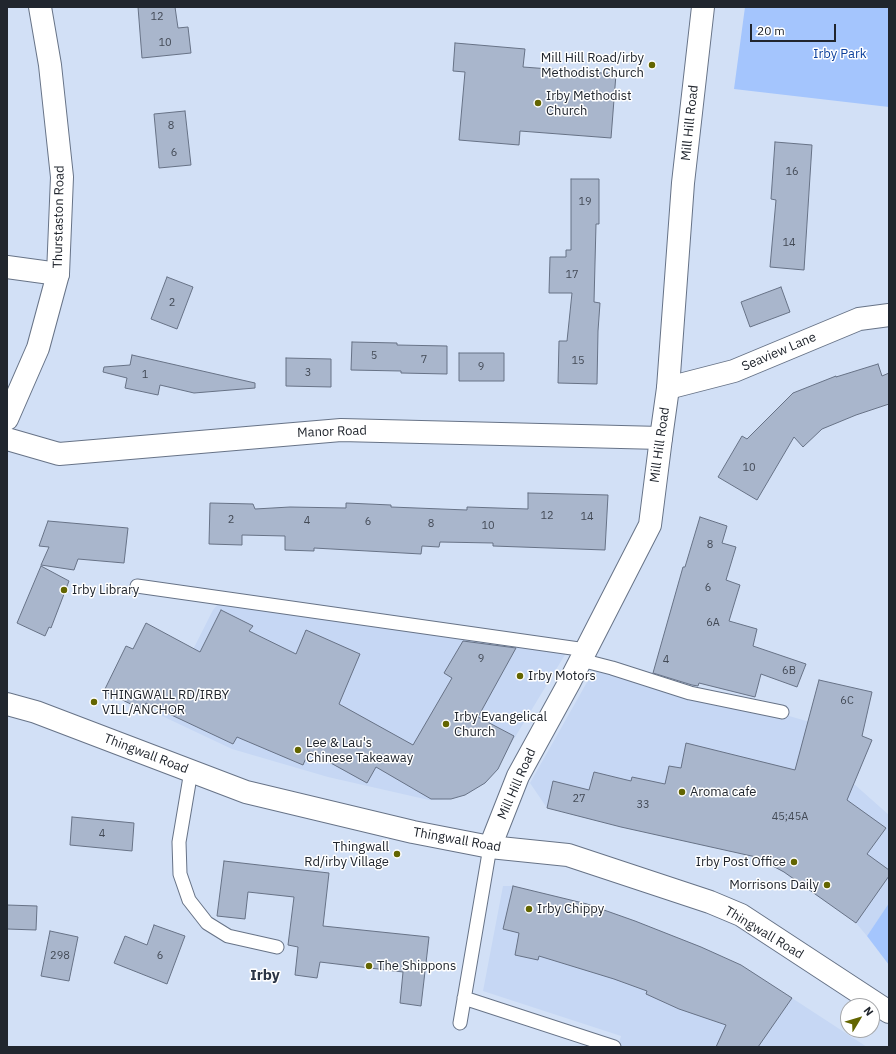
<!DOCTYPE html>
<html>
<head>
<meta charset="utf-8">
<style>
  body { margin:0 }
  #map { position:relative; width:896px; height:1054px; overflow:hidden; background:#d2e0f6; font-family:"IBM Plex Sans",sans-serif }
  canvas { display:block }
  .frame { position:absolute; inset:0; border:8px solid #21262e; pointer-events:none }
  .north { position:absolute; left:840px; top:998px; width:40px; height:40px; box-sizing:border-box; background:#fff; border:1px solid #a6a8ab; border-radius:50%; rotate:52deg; font-size:11px; font-weight:700; line-height:16px; text-align:center; color:#21262e }
  .north::after { content:''; display:block; margin:auto; width:14px; height:18px; background:#636500; clip-path:polygon(50% 0,100% 100%,50% 72%,0 100%) }
  .scale { position:absolute; left:750px; top:24px; width:86px; height:18px; box-sizing:border-box; border:2px solid #21262e; border-top:0; padding-left:5px; font-size:12px; line-height:14px; white-space:nowrap; color:#21262e; -webkit-text-stroke:3px #fff; paint-order:stroke }
</style>
</head>
<body>
<div id="map">
<canvas width="896" height="1054"></canvas>
<div class="frame"></div>
<div class="north">N</div>
<div class="scale">20 m</div>
</div>
<script>
const c = document.querySelector('canvas').getContext('2d');
c.lineJoin = 'round';
function fillPath(path, color) { c.fillStyle = color; c.fill(path, 'evenodd'); }
const toPath = rows => new Path2D(rows.map(r => 'M' + r).join(''));
function strokePath(path, color, width, dash) { c.strokeStyle = color; c.lineWidth = width; c.lineCap = dash ? 'butt' : 'round'; c.setLineDash(dash || []); c.stroke(path); }
function drawText(font, color, halo, rows, align = 'center') {
  c.font = font + ' "IBM Plex Sans",sans-serif'; c.lineWidth = 3; c.setLineDash([]); c.textBaseline = 'middle'; c.strokeStyle = halo; c.fillStyle = color; for (const [text, x, y, turn = 0] of rows) {
    c.save(); c.translate(x, y); c.rotate((+turn || 0) * Math.PI / 180); c.textAlign = isNaN(turn) ? turn : align; if (halo) c.strokeText(text, 0, 0); c.fillText(text, 0, 0); c.restore();
  }
}
fillPath(toPath([
  [218,604,566,653,506,752,498,769,485,783,467,794,451,799,429,800,328,777,232,749,160,715,213,610],
  [599,661,872,740,854,784,889,815,889,903,867,936,856,923,783,872,756,857,547,808,530,783],
  [503,886,513,886,587,904,635,921,704,948,749,970,867,1047,618,1047,621,1036,483,991]
]), '#c6d7f4');
fillPath(toPath([
  [745,7,889,7,889,107,734,89],
  [889,903,889,965,867,936]
]), '#a4c5fd');
const building = toPath([
  [138,7,175,7,178,28,188,27,191,53,142,58,138,7],
  [455,43,525,49,523,67,616,74,611,138,520,131,519,145,459,140,465,72,453,71,455,43],
  [185,111,191,165,159,168,154,114,185,111],
  [775,142,812,145,804,270,770,267,776,200,771,199,775,142],
  [571,179,599,179,599,224,596,224,594,302,600,303,598,331,597,384,558,383,559,341,567,341,572,293,549,293,550,257,566,257,566,250,571,250,571,179],
  [167,277,193,287,177,329,151,319,167,277],
  [781,287,790,312,750,327,741,302,781,287],
  [352,342,397,343,397,345,447,346,447,374,401,373,401,371,351,370,352,342],
  [459,353,504,353,504,381,459,381,459,353],
  [132,355,255,383,255,388,194,393,160,385,158,395,125,388,127,378,103,372,104,367,130,365,132,355],
  [286,358,331,359,331,387,286,386,286,358],
  [878,364,882,376,889,373,889,404,856,415,822,429,803,447,794,437,757,500,718,477,742,436,747,439,793,393,836,376,836,377,878,364],
  [528,493,608,495,605,550,493,546,493,543,440,542,439,547,422,546,421,554,314,548,314,551,285,550,285,536,242,535,242,545,209,544,210,503,253,504,255,509,290,507,346,508,346,503,391,505,391,507,467,510,467,507,528,509,528,493],
  [700,517,727,526,722,543,736,547,726,580,740,585,729,621,757,629,753,646,806,664,797,687,761,674,755,697,699,683,698,686,692,685,653,673,683,567,685,567,700,517],
  [48,521,128,528,124,563,78,559,74,570,41,565,49,547,39,546,48,521],
  [41,566,69,581,51,628,49,627,45,636,17,623,41,566],
  [221,610,253,626,249,631,296,654,306,630,360,654,339,704,413,745,452,678,444,673,463,641,516,648,478,717,514,736,498,769,485,783,465,795,451,799,431,799,376,767,367,783,309,751,303,765,237,737,233,744,146,703,143,710,104,691,126,646,133,649,146,623,200,652,221,610],
  [819,680,872,692,862,736,872,740,847,800,886,828,867,854,889,870,889,876,856,923,784,872,756,857,621,827,547,808,553,781,589,790,594,772,631,781,632,777,665,784,669,766,681,768,686,743,795,770,819,680],
  [72,817,134,823,132,851,70,845,72,817],
  [224,861,329,873,323,926,429,937,421,1006,400,1003,403,972,320,962,317,978,295,975,298,947,288,945,294,897,248,892,245,919,217,916,224,861],
  [513,886,587,904,635,921,701,947,741,965,792,998,758,1047,716,1047,726,1025,679,1009,646,994,647,991,614,979,539,956,538,960,515,955,519,933,503,929,513,886],
  [7,905,37,906,36,930,7,929,7,905],
  [154,925,185,936,167,984,114,963,125,936,147,945,154,925],
  [50,931,78,937,69,981,41,976,50,931]
]);
fillPath(building, '#a9b6cc');
strokePath(building, '#677286', 1);
const lane = toPath([
  [137,586,586,650],
  [581,660,612,668,690,693,782,712],
  [191,771,179,842,180,874,189,900,207,923,228,936,277,947],
  [464,998,614,1047],
  [460,1023,490,847]
]);
const street = toPath([
  [7,267,58,274],
  [668,388,734,371,859,319,889,315],
  [7,439,59,454,341,430,661,438,650,525,569,683,518,776,490,847]
]);
const secondary = toPath([
  [7,419,38,348,58,274,62,177,50,65,40,7],
  [661,438,668,388,683,183,703,7],
  [7,704,36,712,246,792,413,832,490,847,568,855,710,902,741,915,889,1012]
]);
strokePath(lane, '#677387', 15);
strokePath(street, '#677387', 24);
strokePath(secondary, '#677387', 24);
strokePath(lane, '#fff', 13);
strokePath(street, '#fff', 22);
strokePath(secondary, '#fff', 22);
for (const [x, y, r, color] of [
  [652,65,4,"#636500"],
  [538,103,4,"#636500"],
  [64,590,4,"#636500"],
  [520,676,4,"#636500"],
  [94,702,4,"#636500"],
  [446,724,4,"#636500"],
  [298,750,4,"#636500"],
  [682,792,4,"#636500"],
  [397,854,4,"#636500"],
  [794,862,4,"#636500"],
  [827,885,4,"#636500"],
  [529,909,4,"#636500"],
  [369,966,4,"#636500"]
]) { const dot = new Path2D(); dot.arc(x, y, r, 0, 2 * Math.PI); c.fillStyle = color; c.fill(dot); strokePath(dot, '#fff', 1.5); }
drawText('11px', '#434a56', null, [
  ["12",157,17],
  ["10",165,43],
  ["8",171,126],
  ["6",174,153],
  ["16",792,172],
  ["19",585,202],
  ["14",789,243],
  ["17",572,275],
  ["2",172,303],
  ["5",374,356],
  ["7",424,360],
  ["15",578,361],
  ["9",481,367],
  ["3",308,373],
  ["1",145,375],
  ["10",749,468],
  ["12",547,516],
  ["14",587,517],
  ["2",231,520],
  ["4",307,521],
  ["6",368,522],
  ["8",431,524],
  ["10",488,526],
  ["8",710,545],
  ["6",708,588],
  ["6A",713,623],
  ["9",481,659],
  ["4",666,660],
  ["6B",789,671],
  ["6C",847,701],
  ["27",579,799],
  ["33",643,805],
  ["45;45A",790,817],
  ["4",102,834],
  ["298",60,956],
  ["6",160,956]
]);
drawText('13px', '#0c409c', '#fff', [
  ["Irby Park",840,54]
]);
drawText('13px', '#21262e', '#fff', [
  ["Mill Hill Road/irby",644,58,"right"],
  ["Methodist Church",644,73,"right"],
  ["Irby Methodist",546,96],
  ["Church",546,111],
  ["Irby Library",72,590],
  ["Irby Motors",528,676],
  ["THINGWALL RD/IRBY",102,695],
  ["VILL/ANCHOR",102,710],
  ["Irby Evangelical",454,717],
  ["Church",454,732],
  ["Lee & Lau's",306,743],
  ["Chinese Takeaway",306,758],
  ["Aroma cafe",690,792],
  ["Thingwall",389,847,"right"],
  ["Rd/irby Village",389,862,"right"],
  ["Irby Post Office",786,862,"right"],
  ["Morrisons Daily",819,885,"right"],
  ["Irby Chippy",537,909],
  ["The Shippons",377,966]
], 'left');
drawText('13px', '#21262e', '#fff', [
  ["Mill Hill Road",690,123,-84],
  ["Thurstaston Road",59,217,-89],
  ["Seaview Lane",779,352,-23],
  ["Manor Road",332,432,-2],
  ["Mill Hill Road",660,445,-82],
  ["Thingwall Road",146,754,21],
  ["Mill Hill Road",517,784,-66],
  ["Thingwall Road",457,840,10],
  ["Thingwall Road",764,933,31]
]);
drawText('bold 15px', '#2b3546', '#fff', [
  ["Irby",265,976]
]);
</script>
</body>
</html>
